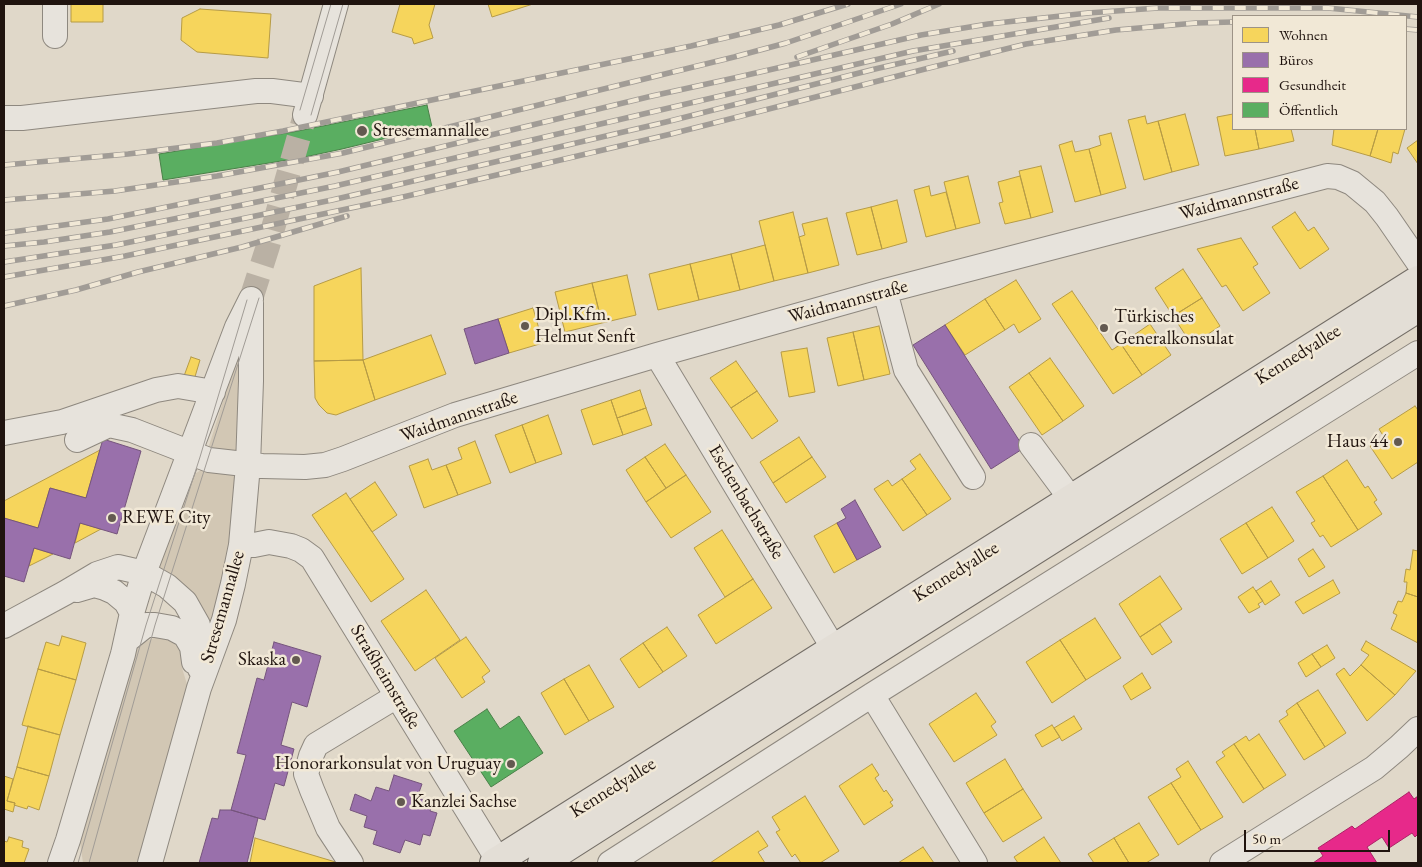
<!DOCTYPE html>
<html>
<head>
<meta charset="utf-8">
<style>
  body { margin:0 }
  #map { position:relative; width:1422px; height:867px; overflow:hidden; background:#e0d8c9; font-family:"EB Garamond",serif }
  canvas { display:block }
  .frame { position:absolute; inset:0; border:5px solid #20140f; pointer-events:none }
  .legend { position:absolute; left:1232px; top:15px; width:175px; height:115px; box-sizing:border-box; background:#f1e8d6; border:1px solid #9d9386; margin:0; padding:6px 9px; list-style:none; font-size:15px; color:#20140f }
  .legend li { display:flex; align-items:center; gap:10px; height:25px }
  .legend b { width:25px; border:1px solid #9d9386 }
  .scale { position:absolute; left:1244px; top:830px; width:146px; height:22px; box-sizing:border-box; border:2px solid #20140f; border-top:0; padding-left:6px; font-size:15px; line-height:18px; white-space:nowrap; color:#20140f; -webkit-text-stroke:4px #f1e8d6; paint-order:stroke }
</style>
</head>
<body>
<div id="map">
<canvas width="1422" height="867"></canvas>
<div class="frame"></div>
<ul class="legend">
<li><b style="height:14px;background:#f6d55c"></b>Wohnen</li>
<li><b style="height:14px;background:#9970ab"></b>Büros</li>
<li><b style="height:14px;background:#e7298a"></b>Gesundheit</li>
<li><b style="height:14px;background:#5aae61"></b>Öffentlich</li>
</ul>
<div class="scale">50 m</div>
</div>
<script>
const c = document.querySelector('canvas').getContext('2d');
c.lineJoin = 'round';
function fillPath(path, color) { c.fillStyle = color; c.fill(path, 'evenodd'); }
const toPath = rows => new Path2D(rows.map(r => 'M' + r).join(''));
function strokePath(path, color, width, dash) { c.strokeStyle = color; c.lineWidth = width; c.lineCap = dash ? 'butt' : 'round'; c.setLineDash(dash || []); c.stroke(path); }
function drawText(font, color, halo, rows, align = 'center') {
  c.font = font + ' "EB Garamond",serif'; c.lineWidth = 5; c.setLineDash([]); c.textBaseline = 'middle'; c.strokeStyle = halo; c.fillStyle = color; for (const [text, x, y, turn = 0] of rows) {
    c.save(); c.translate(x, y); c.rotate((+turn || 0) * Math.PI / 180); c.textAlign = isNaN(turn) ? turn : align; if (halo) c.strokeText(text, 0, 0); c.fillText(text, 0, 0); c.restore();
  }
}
fillPath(toPath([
  [238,359,240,360,241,452,208,449,235,363],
  [211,467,226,470,240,481,235,541,207,654,156,574,193,475,201,470],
  [156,637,169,637,179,643,185,653,182,668,190,694,144,863,83,863,80,842,134,652,145,642]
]), '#d2c7b4');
const homes = toPath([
  [71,4,103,4,103,22,71,22,71,4],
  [400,4,435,4,429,25,433,38,414,44,412,38,392,32,400,4],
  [488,4,533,4,492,17,488,4],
  [200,9,271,14,268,58,197,52,181,40,182,18,200,9],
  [1185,114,1199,165,1172,172,1158,121,1185,114],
  [1233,114,1233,129,1255,129,1259,149,1225,156,1217,117,1233,114],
  [1145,116,1147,124,1158,121,1172,172,1144,180,1128,120,1145,116],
  [1255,129,1291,129,1294,141,1259,149,1255,129],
  [1334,129,1378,129,1370,156,1332,145,1334,129],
  [1378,129,1405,129,1398,154,1393,152,1391,163,1370,156,1378,129],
  [1111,133,1126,188,1101,195,1089,149,1101,145,1099,136,1111,133],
  [1418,140,1418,164,1407,148,1418,140],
  [1072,141,1075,152,1089,149,1101,195,1075,202,1059,145,1072,141],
  [1041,166,1053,212,1031,218,1019,171,1041,166],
  [968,176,980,223,956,229,944,182,968,176],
  [1020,176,1031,218,1005,224,999,203,1003,202,998,182,1020,176],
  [929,186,931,196,946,192,956,229,926,237,914,190,929,186],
  [897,200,907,242,882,249,871,207,897,200],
  [871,207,882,249,857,255,846,213,871,207],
  [793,212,808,273,774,281,759,221,793,212],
  [1295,212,1308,231,1314,227,1329,249,1300,269,1272,227,1295,212],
  [827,218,839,265,808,273,799,237,805,235,802,224,827,218],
  [1241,238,1258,264,1253,267,1270,293,1243,311,1226,285,1222,287,1197,249,1241,238],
  [765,245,774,281,740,290,731,254,765,245],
  [731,254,740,290,699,300,690,264,731,254],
  [690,264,699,300,658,310,649,274,690,264],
  [361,268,363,360,314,361,314,286,361,268],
  [1183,269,1202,298,1173,316,1155,288,1183,269],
  [627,275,636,315,602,323,592,283,627,275],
  [1016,280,1041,319,1019,333,1014,324,1005,330,985,299,1016,280],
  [592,283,602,323,565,332,555,292,592,283],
  [1072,291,1112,350,1121,344,1142,375,1113,394,1052,304,1072,291],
  [1202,298,1220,326,1192,345,1173,316,1202,298],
  [985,299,1005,330,965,355,945,325,985,299],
  [533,308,543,343,509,353,498,319,533,308],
  [1150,324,1171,355,1142,375,1121,344,1150,324],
  [879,326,890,374,864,380,853,332,879,326],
  [853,332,864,380,838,386,827,338,853,332],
  [431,335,446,374,375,400,363,360,431,335],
  [807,348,815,392,789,397,781,352,807,348],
  [191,357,200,360,194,380,184,376,191,357],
  [1050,358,1084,406,1063,421,1029,373,1050,358],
  [363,360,375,400,336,415,327,413,319,405,315,398,314,361,363,360],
  [736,361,757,391,731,408,710,378,736,361],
  [1029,373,1063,421,1042,435,1009,387,1029,373],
  [640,390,646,408,617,418,611,400,640,390],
  [757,391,778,421,752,439,731,408,757,391],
  [611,400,623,435,593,445,581,410,611,400],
  [1415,406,1418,410,1418,462,1392,479,1370,446,1384,437,1379,429,1415,406],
  [646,408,652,425,623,435,617,418,646,408],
  [548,415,562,454,536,463,522,425,548,415],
  [522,425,536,463,510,473,495,435,522,425],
  [799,437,812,457,773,483,760,462,799,437],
  [475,441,491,483,458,495,446,465,462,459,458,448,475,441],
  [665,444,686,475,666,488,645,457,665,444],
  [100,450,86,498,50,488,38,528,4,518,4,501,100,450],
  [920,454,951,499,927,515,902,479,916,469,910,461,920,454],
  [645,457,666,488,646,502,626,470,645,457],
  [812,457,826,477,786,503,773,483,812,457],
  [428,459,432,470,446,465,458,495,424,508,409,466,428,459],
  [1347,460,1365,488,1368,486,1377,500,1374,502,1382,514,1358,530,1323,476,1347,460],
  [686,475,711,512,671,538,646,502,686,475],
  [1323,476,1358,530,1331,547,1323,535,1320,537,1311,523,1315,521,1296,492,1323,476],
  [902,479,927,515,903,531,874,489,888,480,892,486,902,479],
  [375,482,397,515,372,532,350,499,375,482],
  [346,493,404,579,371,602,312,515,346,493],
  [1272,507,1294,541,1268,558,1246,523,1272,507],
  [80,523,101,529,75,543,80,523],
  [837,523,857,560,834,573,814,536,837,523],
  [1246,523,1268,558,1242,574,1220,539,1246,523],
  [722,530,753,579,725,597,694,548,722,530],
  [34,548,53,554,29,566,34,548],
  [1313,549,1325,567,1309,577,1298,559,1313,549],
  [1413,550,1418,551,1418,597,1406,593,1407,582,1404,582,1406,569,1410,570,1413,550],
  [1160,576,1182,609,1140,637,1119,604,1160,576],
  [753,579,772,608,716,644,698,615,753,579],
  [1333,580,1340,593,1303,614,1295,602,1333,580],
  [1271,581,1280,595,1265,605,1256,591,1271,581],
  [1253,587,1263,601,1258,604,1260,607,1249,613,1238,597,1253,587],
  [426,590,460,640,415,671,381,621,426,590],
  [1406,593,1418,597,1418,643,1391,629,1397,615,1393,613,1398,601,1402,602,1406,593],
  [1095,618,1121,658,1086,680,1060,640,1095,618],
  [1160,624,1172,642,1152,655,1140,637,1160,624],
  [667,627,687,656,663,672,643,643,667,627],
  [62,636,86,643,76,680,38,669,46,642,59,646,62,636],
  [466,637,490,671,482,677,485,682,462,698,435,658,466,637],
  [1060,640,1086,680,1052,703,1026,662,1060,640],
  [1366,641,1416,671,1395,695,1361,665,1369,655,1361,650,1366,641],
  [643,643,663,672,639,688,620,659,643,643],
  [1327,645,1335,658,1321,667,1312,654,1327,645],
  [1312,654,1321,667,1306,677,1298,663,1312,654],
  [589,665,614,707,589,721,564,679,589,665],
  [1361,665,1395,695,1367,721,1336,674,1344,668,1350,676,1361,665],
  [38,669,76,680,60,735,22,725,38,669],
  [1142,673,1151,688,1131,700,1123,686,1142,673],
  [564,679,589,721,565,735,541,693,564,679],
  [1318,690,1346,733,1325,747,1297,703,1318,690],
  [976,693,996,722,991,726,997,735,954,762,929,724,976,693],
  [1297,703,1325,747,1304,760,1279,721,1288,715,1286,711,1297,703],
  [1074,716,1082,729,1062,741,1054,728,1074,716],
  [1052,725,1060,737,1042,747,1035,735,1052,725],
  [28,726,60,735,49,776,17,767,28,726],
  [1259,734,1286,775,1264,789,1234,744,1246,736,1249,741,1259,734],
  [1234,744,1264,789,1243,803,1216,762,1225,756,1222,752,1234,744],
  [1005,759,1023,789,984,813,966,783,1005,759],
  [1188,761,1223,817,1201,830,1171,783,1181,777,1176,769,1188,761],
  [872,764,879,775,875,778,884,792,886,790,893,800,890,802,893,806,864,825,839,786,872,764],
  [17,767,49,776,39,810,28,806,27,809,14,805,15,803,7,801,17,767],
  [4,776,13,779,7,801,15,803,13,812,4,809,4,776],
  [1171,783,1201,830,1178,845,1148,797,1171,783],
  [1023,789,1042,818,1003,842,984,813,1023,789],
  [805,796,839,851,820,863,801,863,795,854,792,857,776,832,780,830,772,817,805,796],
  [1139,823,1159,855,1146,863,1129,863,1114,838,1139,823],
  [758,831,768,846,758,852,765,863,710,863,758,831],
  [9,837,23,841,22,847,29,849,24,863,4,863,4,841,7,842,9,837],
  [1044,837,1061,863,1018,863,1014,857,1044,837],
  [255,838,339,863,250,863,255,838],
  [1114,838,1129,863,1094,863,1088,854,1114,838],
  [923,847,934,863,898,863,923,847]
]);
fillPath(homes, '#f6d55c');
strokePath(homes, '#b69b45', 1);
const offices = toPath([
  [498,319,509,353,475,364,464,329,498,319],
  [945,325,1024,448,991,469,913,345,945,325],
  [103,439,141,451,117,534,80,523,70,559,34,548,24,582,4,576,4,518,38,528,50,488,86,498,103,439],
  [855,500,881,547,857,560,837,523,846,518,841,509,855,500],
  [274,642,321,656,307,707,292,702,281,745,294,749,284,786,275,783,265,820,231,810,246,755,237,753,257,678,264,680,274,642],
  [394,775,422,784,417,798,433,803,430,811,437,813,430,836,423,834,420,845,405,840,400,853,373,844,377,831,364,827,367,816,350,810,355,794,371,801,376,787,389,791,394,775],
  [220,810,231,810,258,818,247,863,199,863,212,818,218,819,220,810]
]);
fillPath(offices, '#9970ab');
strokePath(offices, '#75547c', 1);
const health = toPath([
  [1409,792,1414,799,1418,796,1418,834,1415,837,1412,833,1389,848,1382,837,1367,847,1377,863,1313,863,1323,856,1318,848,1352,826,1355,829,1409,792]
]);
fillPath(health, '#e7298a');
strokePath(health, '#ab2365', 1);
const public = toPath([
  [427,105,432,127,342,149,300,158,163,180,159,154,293,132,427,105],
  [487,709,500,729,519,716,543,753,491,787,454,731,487,709]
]);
fillPath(public, '#5aae61');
strokePath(public, '#498048', 1);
strokePath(toPath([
  [251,299,268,246,305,115]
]), '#bab1a4', 24, [24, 12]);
const minor = toPath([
  [55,4,55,36],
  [305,115,336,4],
  [4,118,22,118,256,91,272,91,311,96],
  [885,291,906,370,973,477],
  [657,355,834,649],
  [4,433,62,422,156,390,178,386,213,392],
  [77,440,109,425,132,430,209,460,262,466,305,467,325,465,343,459,455,415,657,355,885,291,1327,176,1338,177,1352,183,1375,202,1387,217,1418,262],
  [1031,445,1071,499],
  [241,545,254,545,269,542,291,546,301,550,312,558,498,860],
  [77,590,94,585,105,588,114,592,126,602,132,613],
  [4,626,65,593,97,574,118,567,144,573,167,586,185,602,198,625,201,653,200,669],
  [126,641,146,625,155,625,172,628,185,635,192,647,194,662],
  [872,695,975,863],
  [60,863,68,840,123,654,132,613,144,573,237,327,251,299],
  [150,863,199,688,224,620,233,584,241,545,248,465,251,381,251,303],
  [351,863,328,828,312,790,306,774,311,756,316,745,397,696],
  [610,863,872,695,1418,353],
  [1222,863,1374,768,1399,747,1418,729]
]);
const major = toPath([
  [494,863,1418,280],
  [542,863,810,692,1418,308]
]);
strokePath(minor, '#8e887f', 26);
strokePath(major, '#736d66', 30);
strokePath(minor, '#e7e3dc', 24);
strokePath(major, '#e3ded6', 28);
strokePath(toPath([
  [300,110,331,4],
  [311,115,343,4],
  [78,863,146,625,200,457,247,300],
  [89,863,155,625,259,298]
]), '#a19c96', 1);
const rail = toPath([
  [1406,29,1418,30],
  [797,57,892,24,939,4],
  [4,165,128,154,217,143,283,131,691,46,779,25,848,4],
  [4,200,115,191,217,176,343,153,734,57,786,43,901,4],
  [4,233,108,219,338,172,652,96,734,78,921,35,988,24,1088,13,1158,8,1328,8,1418,17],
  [4,246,44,242,110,232,335,186,913,51,1109,18],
  [4,262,116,245,332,200,666,122,875,69,953,51],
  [4,277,125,256,403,197,671,134,929,68,1026,44,1116,30,1196,23,1233,22],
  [4,306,76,290,138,272,242,247,347,216]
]);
strokePath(rail, '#a19c96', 5.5);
strokePath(rail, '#f1e8d6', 4, [11]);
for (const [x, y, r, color] of [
  [362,131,6,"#635950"],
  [525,326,5,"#635950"],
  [1104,328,5,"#635950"],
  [1398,442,5,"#635950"],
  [112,518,5,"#635950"],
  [296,660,5,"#635950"],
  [511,764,5,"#635950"],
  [401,802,5,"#635950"]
]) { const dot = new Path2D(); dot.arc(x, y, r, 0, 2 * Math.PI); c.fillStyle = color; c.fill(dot); strokePath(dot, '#f1e8d6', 2); }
drawText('19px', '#20140f', '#f1e8d6', [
  ["Stresemannallee",373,131],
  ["Dipl.Kfm.",535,315],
  ["Helmut Senft",535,337],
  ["Türkisches",1114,317],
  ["Generalkonsulat",1114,339],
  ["Haus 44",1388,442,"right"],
  ["REWE City",122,518],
  ["Skaska",286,660,"right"],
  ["Honorarkonsulat von Uruguay",501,764,"right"],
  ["Kanzlei Sachse",411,802]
], 'left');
drawText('19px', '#20140f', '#f1e8d6', [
  ["Waidmannstraße",1239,199,-15],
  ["Waidmannstraße",848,302,-15],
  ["Kennedyallee",1298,355,-32],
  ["Waidmannstraße",459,417,-19],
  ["Eschenbachstraße",746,502,59],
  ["Kennedyallee",956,572,-32],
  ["Stresemannallee",223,607,-74],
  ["Straßheimstraße",385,677,59],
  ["Kennedyallee",613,788,-32]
]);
</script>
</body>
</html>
